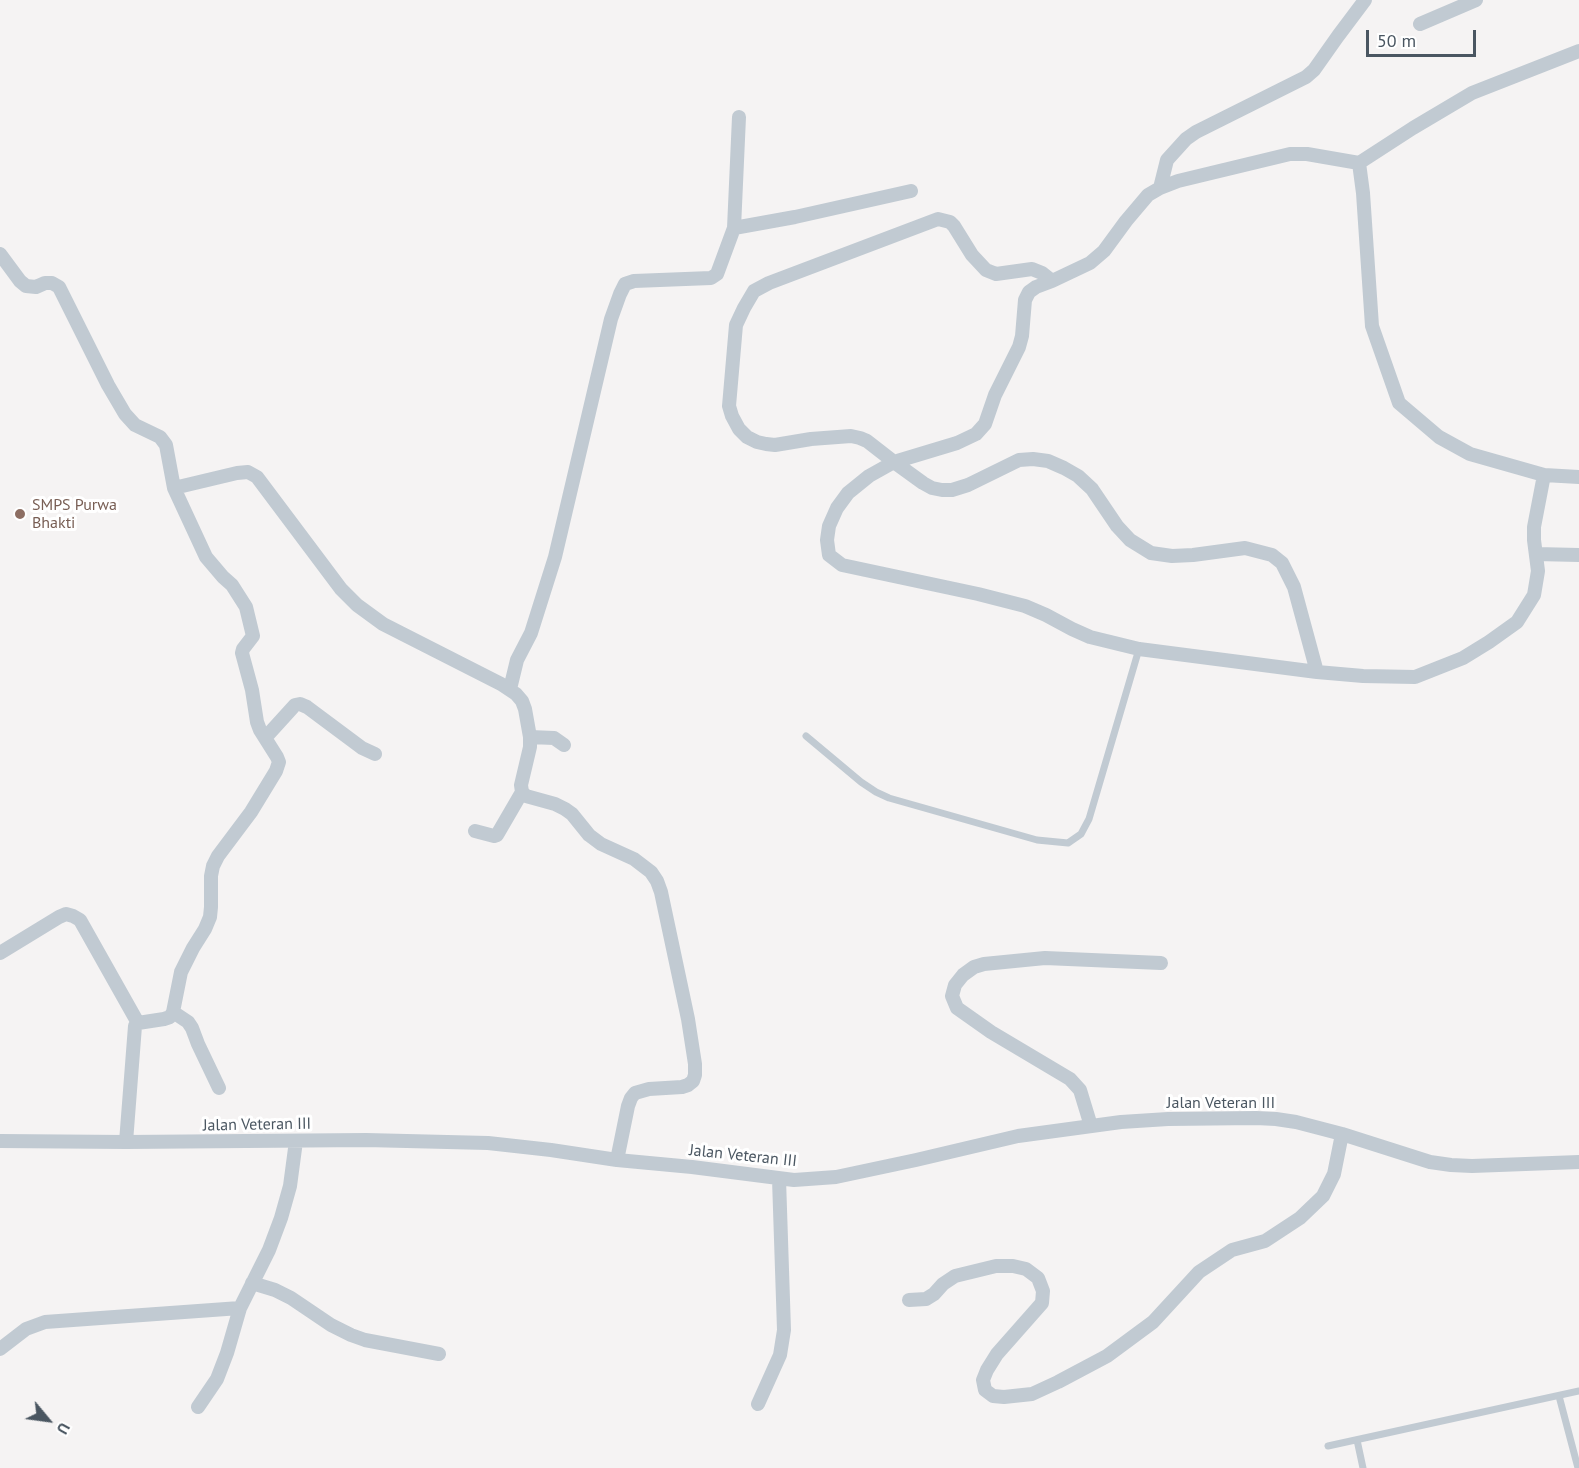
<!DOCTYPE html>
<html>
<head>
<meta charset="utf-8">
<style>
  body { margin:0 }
  #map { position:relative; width:1579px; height:1468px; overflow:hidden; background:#f5f3f3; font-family:"PT Sans",sans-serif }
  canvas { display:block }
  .north { position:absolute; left:18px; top:1390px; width:60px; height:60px; -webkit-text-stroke:4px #fff; paint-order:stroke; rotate:119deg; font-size:16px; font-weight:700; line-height:24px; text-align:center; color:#4a5661 }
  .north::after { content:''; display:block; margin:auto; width:21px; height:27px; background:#4a5661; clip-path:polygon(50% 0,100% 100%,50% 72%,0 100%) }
  .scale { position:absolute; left:1366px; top:30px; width:110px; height:27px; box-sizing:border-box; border:3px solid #4a5661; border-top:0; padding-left:8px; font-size:18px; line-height:21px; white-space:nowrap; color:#4a5661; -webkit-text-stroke:4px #fff; paint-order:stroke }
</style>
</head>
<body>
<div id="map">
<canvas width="1579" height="1468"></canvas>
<div class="north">U</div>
<div class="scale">50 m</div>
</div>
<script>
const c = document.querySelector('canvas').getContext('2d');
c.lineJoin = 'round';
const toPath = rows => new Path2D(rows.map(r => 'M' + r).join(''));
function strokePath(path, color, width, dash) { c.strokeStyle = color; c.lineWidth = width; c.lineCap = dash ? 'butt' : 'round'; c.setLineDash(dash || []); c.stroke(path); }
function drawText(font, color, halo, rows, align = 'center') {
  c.font = font + ' "PT Sans",sans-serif'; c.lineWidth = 6; c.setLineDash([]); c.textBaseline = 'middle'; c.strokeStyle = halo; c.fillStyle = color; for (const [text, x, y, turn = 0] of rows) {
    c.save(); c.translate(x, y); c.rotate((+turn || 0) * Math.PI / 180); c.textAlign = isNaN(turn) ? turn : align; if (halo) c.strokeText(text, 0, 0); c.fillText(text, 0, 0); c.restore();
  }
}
strokePath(toPath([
  [806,736,861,782,876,792,889,798,1037,840,1068,843,1081,834,1089,819,1139,649],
  [1559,1396,1578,1468],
  [1357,1440,1363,1468],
  [1328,1446,1579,1391]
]), '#c1cad2', 7);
strokePath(toPath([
  [1420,24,1476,0],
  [739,117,734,228,795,217,911,191],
  [1359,163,1413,128,1472,93,1579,51],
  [1160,188,1167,160,1186,139,1196,132,1306,77,1314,70,1338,36,1365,0],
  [0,254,20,281,26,286,36,287,45,283,52,283,59,287,108,385,125,414,135,425,160,437,166,445,174,488,206,557,223,577,232,585,246,607,253,636,243,649,242,653,252,690,257,722,260,730,277,757,279,762,276,771,251,812,218,856,213,866,211,876,211,907,210,917,205,929,193,948,181,972,173,1012,170,1017,164,1019,138,1023,135,1026,126,1142],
  [1052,281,1042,273,1032,269,996,274,986,270,972,255,954,226,950,222,938,219,769,283,754,291,744,308,736,325,729,406,732,416,739,429,747,437,757,442,766,444,775,445,811,439,851,436,860,438,867,441,894,462,923,483,932,488,942,490,952,490,968,485,1019,460,1033,459,1048,461,1064,468,1078,476,1092,489,1117,526,1130,540,1151,553,1172,556,1193,555,1245,548,1272,555,1282,563,1294,587,1317,672],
  [1544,475,1534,527,1534,540,1538,571,1534,595,1517,622,1489,642,1463,658,1415,677,1363,676,1317,672,1139,649,1090,637,1072,629,1046,615,1025,606,978,594,842,565,829,555,827,540,829,526,837,508,848,493,869,476,894,462,957,443,976,434,985,424,995,395,1019,347,1022,336,1025,300,1029,292,1036,287,1052,281,1090,263,1104,251,1126,221,1148,195,1160,188,1178,181,1290,154,1307,154,1359,163,1363,193,1372,326,1399,403,1439,437,1470,454,1544,475,1579,477],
  [174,488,237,473,248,472,257,477,341,589,357,605,383,624,501,684,516,694,522,701,525,709,530,737,530,747,521,785,522,792,526,796,555,804,565,809,572,814,589,835,601,844,634,859,651,872,657,881,661,892,688,1019,695,1064,695,1075,693,1081,688,1085,682,1087,649,1089,635,1093,631,1098,628,1106,617,1160],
  [1536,554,1579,555],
  [510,689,517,660,531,633,555,557,611,319,620,294,625,284,634,281,711,278,717,274,734,228],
  [530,737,554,738,564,745],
  [265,738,295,705,300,704,307,707,362,748,375,754],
  [475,831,494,836,497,835,522,792],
  [0,953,59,917,66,914,73,916,80,920,138,1023],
  [173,1012,188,1022,192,1028,198,1044,219,1088],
  [1091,1126,1080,1090,1070,1079,991,1032,957,1008,952,996,955,985,963,975,974,967,984,964,1045,958,1161,963],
  [0,1141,126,1142,366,1140,488,1143,551,1150,617,1160,692,1167,794,1180,836,1177,916,1160,1018,1136,1121,1122,1168,1119,1256,1118,1276,1119,1296,1122,1342,1134,1430,1162,1451,1165,1472,1166,1579,1162],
  [252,1283,275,1290,291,1298,331,1325,351,1335,365,1340,439,1354],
  [909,1300,926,1299,934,1294,943,1284,955,1276,996,1266,1013,1266,1026,1269,1038,1278,1043,1291,1042,1303,997,1354,987,1370,983,1380,985,1390,993,1396,1004,1397,1032,1394,1058,1382,1107,1356,1153,1322,1199,1272,1232,1250,1265,1241,1300,1218,1323,1196,1334,1174,1342,1134],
  [0,1349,26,1329,45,1322,240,1308],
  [758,1404,780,1355,784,1330,779,1179],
  [198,1407,217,1379,227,1353,240,1308,269,1250,281,1218,290,1186,296,1141]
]), '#c1cad2', 14);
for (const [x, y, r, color] of [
  [20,514,6,"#8d6e63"]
]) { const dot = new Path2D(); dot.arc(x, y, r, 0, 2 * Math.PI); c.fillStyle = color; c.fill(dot); strokePath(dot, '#fff', 2); }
drawText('16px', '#785e54', '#fff', [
  ["SMPS Purwa",32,505],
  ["Bhakti",32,523]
], 'left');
drawText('16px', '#4a5661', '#fff', [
  ["Jalan Veteran III",1221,1103],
  ["Jalan Veteran III",257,1125,-1],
  ["Jalan Veteran III",743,1156,6]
]);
</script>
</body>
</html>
